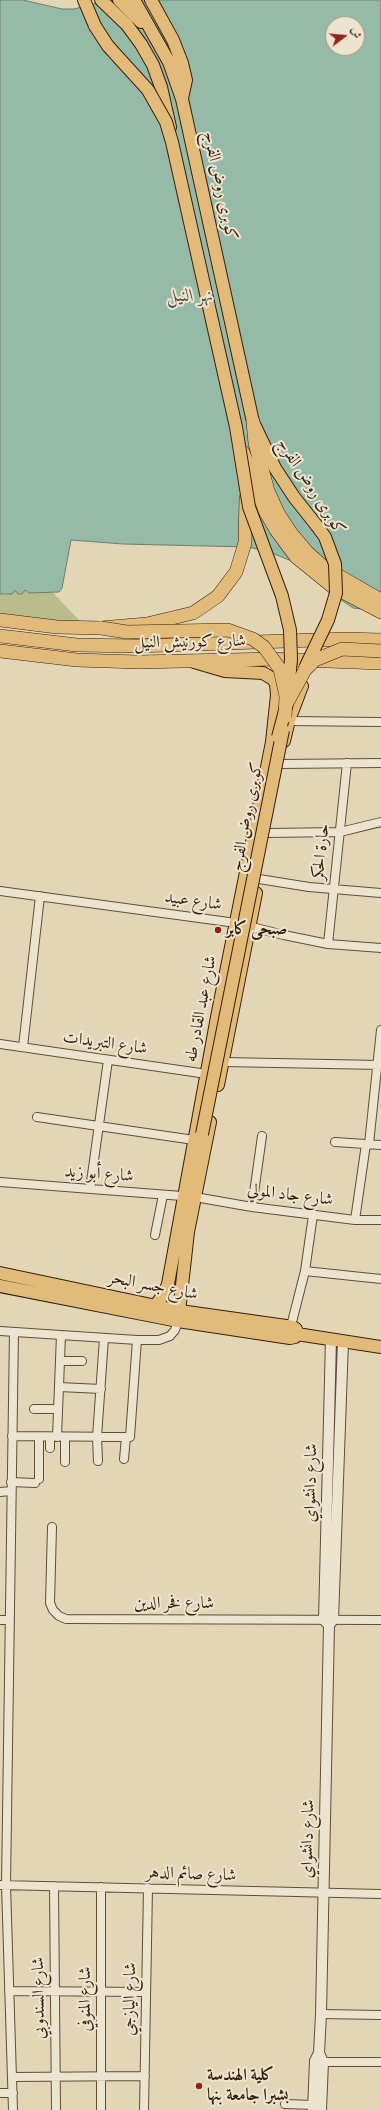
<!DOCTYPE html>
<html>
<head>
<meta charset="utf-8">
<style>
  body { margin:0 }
  #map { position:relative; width:381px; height:2110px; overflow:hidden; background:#e3d6b6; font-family:"IM FELL Double Pica",Amiri,serif }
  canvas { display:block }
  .north { position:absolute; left:325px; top:16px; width:40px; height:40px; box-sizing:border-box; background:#ede4d0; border:1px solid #a49582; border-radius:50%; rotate:74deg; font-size:11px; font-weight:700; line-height:16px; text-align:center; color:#361f0c }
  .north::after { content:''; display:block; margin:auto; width:14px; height:18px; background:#8f2418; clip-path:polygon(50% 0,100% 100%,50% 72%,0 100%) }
</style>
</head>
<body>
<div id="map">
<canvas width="381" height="2110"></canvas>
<div class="north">ش</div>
</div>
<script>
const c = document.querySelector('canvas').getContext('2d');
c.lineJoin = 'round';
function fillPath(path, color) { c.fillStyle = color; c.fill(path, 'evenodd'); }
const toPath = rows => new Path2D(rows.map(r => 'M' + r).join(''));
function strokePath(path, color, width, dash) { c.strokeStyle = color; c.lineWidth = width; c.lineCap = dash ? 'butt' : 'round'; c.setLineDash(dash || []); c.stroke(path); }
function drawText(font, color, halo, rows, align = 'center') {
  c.font = font + ' "IM FELL Double Pica",Amiri,serif'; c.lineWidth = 4; c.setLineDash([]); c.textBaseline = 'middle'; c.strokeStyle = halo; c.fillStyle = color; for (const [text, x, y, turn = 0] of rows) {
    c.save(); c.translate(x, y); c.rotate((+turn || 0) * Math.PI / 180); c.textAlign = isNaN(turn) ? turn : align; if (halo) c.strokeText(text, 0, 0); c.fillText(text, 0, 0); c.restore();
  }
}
fillPath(toPath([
  [15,590,18,594,25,590,29,593,41,591,53,593,80,621,46,620,0,613,0,594,5,595]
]), '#b9bc8b');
const water = toPath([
  [0,0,23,0,62,9,74,9,110,0,381,0,381,611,353,608,331,593,294,562,267,551,248,547,123,544,71,540,62,588,59,592,29,593,25,590,22,594,18,594,15,590,12,594,0,594,0,0],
  [333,24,357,24,357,48,333,48,333,24]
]);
fillPath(water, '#96baa8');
strokePath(water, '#707c6a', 1);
const minor = toPath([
  [289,721,381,722],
  [279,764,381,763],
  [267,833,340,832,381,822],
  [259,879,309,887,381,893],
  [0,891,236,923,284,935,328,944,381,948],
  [328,944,347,763],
  [0,1044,207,1074],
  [23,1047,40,896],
  [223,1062,381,1065],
  [37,1117,194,1140],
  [335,1142,381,1145],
  [369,1144,381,1030],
  [0,1182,195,1197,252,1207,355,1220,381,1220],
  [90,1189,108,1060],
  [252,1207,262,1136],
  [355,1220,366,1144],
  [155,1235,163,1195],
  [305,1271,381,1279],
  [291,1326,305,1271,313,1215],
  [0,1331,137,1340,159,1340,170,1336,175,1330,178,1321],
  [60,1361,82,1361],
  [59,1387,101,1389],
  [34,1409,58,1409],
  [12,1436,130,1437,137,1340],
  [57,1437,61,1335],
  [50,1448,50,1437],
  [124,1459,126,1437],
  [98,1461,97,1437,104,1338],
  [65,1462,65,1437],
  [39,1479,39,1437],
  [11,1482,35,1483],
  [0,1492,11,1491],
  [52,1527,50,1603,53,1610,59,1616,66,1619,381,1620],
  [0,1620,9,1620],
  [0,1885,381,1894],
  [54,1886,56,2110],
  [9,1991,146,1992],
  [321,2014,381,2015],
  [318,2062,381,2062],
  [12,2077,145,2076],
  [0,2093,13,2093],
  [285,2104,313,2105],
  [13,2110,6,1885,14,1332],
  [101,2110,101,1887],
  [144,2110,148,1888]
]);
const tertiary = toPath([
  [329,1625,324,1620,331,1339],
  [319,2053,323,2062,321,2110],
  [313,2110,315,2061,319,2053,321,2014,329,1625,333,1620,343,1341]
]);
const primary = toPath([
  [84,0,95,26],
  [101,0,127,25,141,44,153,65,161,87,170,127],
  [119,0,141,22],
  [134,0,169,62,182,99,253,422,275,468,294,497,317,526],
  [151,0,173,40,182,63,186,80,182,98],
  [284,741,289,720,302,686],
  [218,1085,256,893],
  [0,1273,180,1311,293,1327,296,1329,297,1334],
  [0,1286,178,1321,290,1338,295,1337,297,1334],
  [155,1306,164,1294,168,1284,217,1017,272,742,277,695,276,684,273,679,263,673,225,671,194,662],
  [178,1321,188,1232,210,1122],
  [297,1334,381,1347]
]);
const trunk = toPath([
  [253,422,255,443,268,491,278,513,291,533,307,552,325,568,381,600],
  [243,452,265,511,276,530,296,557,333,587,381,612],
  [0,620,57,627,101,628,147,624,193,613,218,596,236,572,245,543,246,498],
  [0,636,77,645,137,646,346,639,381,640],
  [0,651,77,660,138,662,274,659,381,663]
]);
strokePath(minor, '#614d36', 10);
strokePath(tertiary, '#614d36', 12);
strokePath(primary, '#361f0c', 14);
strokePath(trunk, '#361f0c', 14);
strokePath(minor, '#ede4d0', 8);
strokePath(tertiary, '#ede4d0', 10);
strokePath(primary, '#e2bb7b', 12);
strokePath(trunk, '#e2bb7b', 13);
const primaryBridge = toPath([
  [95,26,108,46,148,90,166,122,172,142,236,427,249,507,282,596,290,630,291,659,287,703,278,737],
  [305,668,328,620,336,593,335,564,325,537,317,526],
  [202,1134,283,730]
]);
const trunkBridge = toPath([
  [101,628,127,632,228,630,253,639,264,647,280,669,286,696,285,717],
  [287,703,305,670,315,660,342,649,381,651]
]);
strokePath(primaryBridge, '#361f0c', 14, []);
strokePath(trunkBridge, '#361f0c', 14, []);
strokePath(primaryBridge, '#e2bb7b', 12);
strokePath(trunkBridge, '#e2bb7b', 13);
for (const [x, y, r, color] of [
  [218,930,4,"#8f2418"],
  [199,2086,4,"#8f2418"]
]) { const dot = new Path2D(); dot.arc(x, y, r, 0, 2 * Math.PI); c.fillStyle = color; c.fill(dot); strokePath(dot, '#ede4d0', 1.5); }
drawText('17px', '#361f0c', '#ede4d0', [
  ["كوبرى روض الفرج",219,186,78],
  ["كوبرى روض الفرج",310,487,57],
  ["شارع كورنيش النيل",190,643,-1],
  ["كوبرى روض الفرج",248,817,-79],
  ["حارة الحكر",322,852,-84],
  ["شارع عبيد",193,902,8],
  ["شارع عبد القادر طه",202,1009,-79],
  ["شارع التبريدات",105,1044,8],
  ["شارع أبو زيد",99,1175,4],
  ["شارع جاد المولي",290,1196,7],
  ["شارع جسر البحر",153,1287,11],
  ["شارع دانشواي",312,1483,-89],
  ["شارع فخر الدين",174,1604],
  ["شارع دانشواي",309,1839,-89],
  ["شارع صائم الدهر",191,1875,2],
  ["شارع السندوبي",40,1998,-91],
  ["شارع المنوفي",86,1999,-90],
  ["شارع اليازجي",131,1999,-89]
]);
drawText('bold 17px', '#361f0c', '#ede4d0', [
  ["صبحى كابر",226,930],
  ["كلية الهندسة",207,2076],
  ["بشبرا جامعة بنها",207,2096]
], 'left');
drawText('italic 18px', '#534e3b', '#ede4d0', [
  ["نهر النيل",190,297]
]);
</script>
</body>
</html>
